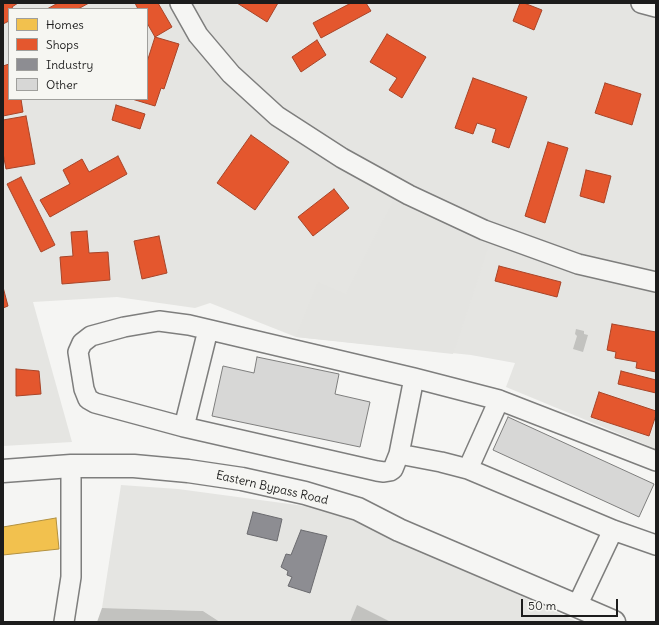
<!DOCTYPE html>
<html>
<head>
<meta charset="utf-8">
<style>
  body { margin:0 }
  #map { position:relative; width:659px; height:625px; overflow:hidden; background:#f5f5f3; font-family:Delius,sans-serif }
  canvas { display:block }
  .frame { position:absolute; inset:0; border:4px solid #1c1c1c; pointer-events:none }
  .legend { position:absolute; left:8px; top:8px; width:140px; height:92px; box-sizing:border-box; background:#f6f6f2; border:1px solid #9f9f9c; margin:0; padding:5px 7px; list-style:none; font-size:12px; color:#1c1c1c }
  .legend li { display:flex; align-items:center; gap:8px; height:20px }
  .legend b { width:20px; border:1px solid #9f9f9c }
  .scale { position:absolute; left:521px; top:599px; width:97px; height:18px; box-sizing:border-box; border:2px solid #1c1c1c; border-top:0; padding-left:5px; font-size:12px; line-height:14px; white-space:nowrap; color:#1c1c1c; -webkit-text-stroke:3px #f6f6f2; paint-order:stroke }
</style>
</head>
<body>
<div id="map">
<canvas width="659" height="625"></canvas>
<div class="frame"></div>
<ul class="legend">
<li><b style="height:11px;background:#f2c14e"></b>Homes</li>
<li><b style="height:11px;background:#e4572e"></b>Shops</li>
<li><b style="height:11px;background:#8d8d92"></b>Industry</li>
<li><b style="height:11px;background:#d7d7d6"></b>Other</li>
</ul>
<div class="scale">50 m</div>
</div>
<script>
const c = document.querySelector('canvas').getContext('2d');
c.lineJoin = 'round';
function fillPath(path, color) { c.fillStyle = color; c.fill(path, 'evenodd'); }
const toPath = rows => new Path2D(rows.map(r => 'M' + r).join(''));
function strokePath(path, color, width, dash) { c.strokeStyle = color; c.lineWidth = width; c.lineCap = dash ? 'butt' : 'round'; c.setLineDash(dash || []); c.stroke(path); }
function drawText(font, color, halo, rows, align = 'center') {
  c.font = font + ' Delius,sans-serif'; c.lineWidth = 4; c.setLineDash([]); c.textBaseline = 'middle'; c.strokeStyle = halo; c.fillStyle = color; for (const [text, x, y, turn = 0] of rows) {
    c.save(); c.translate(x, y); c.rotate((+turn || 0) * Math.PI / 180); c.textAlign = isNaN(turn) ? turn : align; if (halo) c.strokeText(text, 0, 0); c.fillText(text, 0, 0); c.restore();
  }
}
fillPath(toPath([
  [3,3,656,3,656,449,506,387,515,363,471,355,296,337,210,303,195,308,117,297,33,302,72,442,3,446],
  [9,9,147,9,147,99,9,99],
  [121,485,178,489,327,509,445,561,578,622,391,622,357,606,350,622,220,622,203,611,102,608]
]), '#e5e5e2');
fillPath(toPath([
  [393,201,489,245,453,354,296,337,318,282,346,294]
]), '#e4e4e1');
fillPath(toPath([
  [576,329,584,331,584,334,588,335,583,352,573,349,577,336,575,334],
  [357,605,391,622,350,622],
  [102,608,203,611,220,622,97,622]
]), '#c2c2bf');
const homes = toPath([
  [56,518,59,549,3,555,3,527,56,518]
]);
fillPath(homes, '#f2c14e');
strokePath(homes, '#b2903f', 1);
const shops = toPath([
  [3,3,18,3,12,7,13,9,9,9,9,21,3,24,3,3],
  [58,3,89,3,78,9,47,9,58,3],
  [135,3,158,3,172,27,155,37,147,23,147,9,138,9,135,3],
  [237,3,278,3,267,22,237,3],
  [351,3,366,3,371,11,321,38,313,23,351,3],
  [520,3,524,3,542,10,534,30,513,21,520,3],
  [387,34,426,57,402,98,389,90,397,78,370,62,387,34],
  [155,37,179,44,164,89,161,88,155,106,132,99,147,99,147,62,155,37],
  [317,40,326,55,301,72,292,57,317,40],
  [9,64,9,99,21,99,23,112,3,116,3,66,9,64],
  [473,78,527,97,509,148,492,142,496,129,477,123,473,134,455,128,473,78],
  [605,83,641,94,632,125,595,113,605,83],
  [116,105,145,114,140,129,112,120,116,105],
  [26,116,35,164,6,169,3,153,3,120,26,116],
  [251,135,289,162,255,210,217,183,251,135],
  [548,142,568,148,545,223,525,216,548,142],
  [118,156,127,174,50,217,40,200,70,184,63,170,82,159,89,172,118,156],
  [586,170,611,176,604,203,580,196,586,170],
  [21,177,55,245,41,252,7,184,21,177],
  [334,189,349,208,313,236,298,217,334,189],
  [87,231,89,253,108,252,110,280,62,284,60,257,73,256,71,232,87,231],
  [159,236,167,273,142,279,134,241,159,236],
  [499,266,561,282,557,297,495,281,499,266],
  [3,287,8,306,3,308,3,287],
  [612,324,656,332,656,372,636,368,637,362,615,358,616,352,607,350,612,324],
  [16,369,39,371,41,394,16,396,16,369],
  [621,371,656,380,656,393,618,384,621,371],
  [599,392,656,411,656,415,649,436,591,417,599,392]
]);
fillPath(shops, '#e4572e');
strokePath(shops, '#a84529', 1);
const industry = toPath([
  [253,512,282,519,277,541,247,534,253,512],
  [301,530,327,536,310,593,288,586,292,577,287,575,288,571,281,567,286,554,291,555,301,530]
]);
fillPath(industry, '#8d8d92');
strokePath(industry, '#6b6b6f', 1);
const building = toPath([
  [257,357,339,374,335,394,370,402,360,447,212,416,223,366,254,373,257,357],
  [508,417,654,484,639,517,493,450,508,417]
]);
fillPath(building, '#d7d7d6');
strokePath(building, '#7e7e7d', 1);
const minor = toPath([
  [180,3,198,35,231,74,277,116,342,158,409,195,484,230,578,264,656,282],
  [641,3,656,7],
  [414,378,399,454,393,469,390,471,384,472,377,471,184,427,95,403,88,399,84,389,78,352,82,343,91,336,124,327,159,321,189,325,414,378,499,400,656,461],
  [184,427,208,330],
  [399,454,441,462,468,469,613,530,656,545],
  [468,469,499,400],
  [577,606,613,530],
  [64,622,71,577,71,466]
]);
const major = toPath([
  [3,471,71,466,134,466,188,471,242,479,305,493,358,509,399,530,577,606,614,622]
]);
strokePath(minor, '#7e7e7d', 22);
strokePath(major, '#7e7e7d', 25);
strokePath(minor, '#f5f5f3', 19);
strokePath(major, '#f5f5f3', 22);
drawText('12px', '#1c1c1c', '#f6f6f2', [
  ["Eastern Bypass Road",272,488,13]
]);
</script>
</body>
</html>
